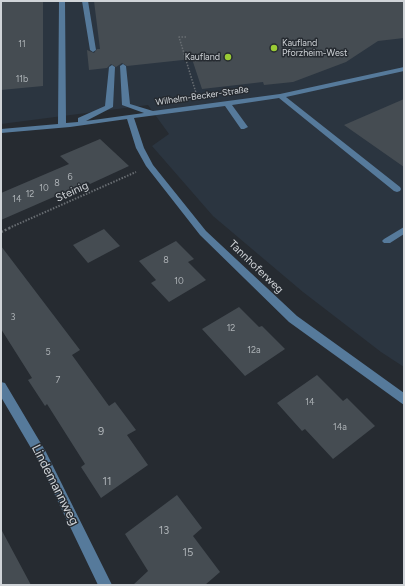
<!DOCTYPE html>
<html>
<head>
<meta charset="utf-8">
<style>
  body { margin:0 }
  #map { position:relative; width:405px; height:586px; overflow:hidden; background:#262b31; font-family:Figtree,sans-serif }
  canvas { display:block }
  .frame { position:absolute; inset:0; border:2px solid #d0d4d8; pointer-events:none }
</style>
</head>
<body>
<div id="map">
<canvas width="405" height="586"></canvas>
<div class="frame"></div>
</div>
<script>
const c = document.querySelector('canvas').getContext('2d');
c.lineJoin = 'round';
function fillPath(path, color) { c.fillStyle = color; c.fill(path, 'evenodd'); }
const toPath = rows => new Path2D(rows.map(r => 'M' + r).join(''));
function strokePath(path, color, width, dash) { c.strokeStyle = color; c.lineWidth = width; c.lineCap = dash ? 'butt' : 'round'; c.setLineDash(dash || []); c.stroke(path); }
function drawText(font, color, halo, rows, align = 'center') {
  c.font = font + ' Figtree,sans-serif'; c.lineWidth = 3; c.setLineDash([]); c.textBaseline = 'middle'; c.strokeStyle = halo; c.fillStyle = color; for (const [text, x, y, turn = 0] of rows) {
    c.save(); c.translate(x, y); c.rotate((+turn || 0) * Math.PI / 180); c.textAlign = isNaN(turn) ? turn : align; if (halo) c.strokeText(text, 0, 0); c.fillText(text, 0, 0); c.restore();
  }
}
fillPath(toPath([
  [1,1,404,1,404,367,381,352,303,292,213,216,152,146,169,134,148,105,1,124]
]), '#2b3540');
fillPath(toPath([
  [1,1,43,1,43,86,1,90],
  [94,1,404,1,404,38,378,41,346,62,293,82,264,85,263,82,202,89,192,59,127,66,122,63,116,67,111,64,107,68,89,70,87,50,94,53,97,49,100,49],
  [404,99,404,167,344,125],
  [100,139,129,166,90,184,88,182,1,220,1,193,69,164,60,156],
  [104,229,120,246,88,263,73,245],
  [176,241,194,259,188,262,206,280,169,302,151,283,156,280,139,261],
  [1,246,80,350,72,355,109,406,115,402,136,430,127,435,148,465,101,498,81,467,85,464,47,404,45,406,28,380,32,378,1,329],
  [239,307,259,327,262,326,285,349,245,376,202,329],
  [317,375,343,401,347,398,375,426,333,459,305,429,302,431,277,403],
  [177,495,202,528,193,536,220,572,205,585,133,585,148,571,125,534],
  [1,529,31,585,1,585]
]), '#454c52');
strokePath(toPath([
  [186,37,179,37,196,93]
]), '#686d72', 1.5, [1.5, 1.5]);
strokePath(toPath([
  [9,228,136,172]
]), '#686d72', 2, [1.5, 1.5]);
strokePath(toPath([
  [1,232,12,227]
]), '#686d72', 2.5, [2, 2]);
fillPath(toPath([
  [59,1,65,1,66,123,78,122,78,118,105,106,109,67,112,65,115,67,113,107,86,121,144,113,122,105,120,66,123,64,126,66,130,104,153,111,280,94,404,67,404,71,286,97,400,187,401,189,400,191,397,192,394,191,279,98,232,105,248,127,244,129,241,129,225,106,134,118,144,148,153,165,206,231,297,316,404,393,404,405,289,322,200,235,146,166,136,148,127,119,70,127,1,133,1,129,58,124,59,1],
  [82,1,88,1,96,50,93,52,90,50,82,1],
  [404,227,404,234,390,243,384,243,382,241,384,239,404,227],
  [1,382,5,383,46,452,112,585,98,585,38,460,1,397,1,382]
]), '#567a9b');
for (const [x, y, r, color] of [
  [274,48,4,"#9acb35"],
  [228,57,4,"#9acb35"]
]) { const dot = new Path2D(); dot.arc(x, y, r, 0, 2 * Math.PI); c.fillStyle = color; c.fill(dot); strokePath(dot, '#262b31', 1.5); }
drawText('9px', '#d0d4d8', '#262b31', [
  ["Kaufland",282,43],
  ["Pforzheim-West",282,53],
  ["Kaufland",220,57,"right"]
], 'left');
drawText('9px', '#adb2b6', null, [
  ["11",22,44],
  ["11b",22,79],
  ["6",70,177],
  ["8",57,183],
  ["10",44,188],
  ["12",30,194],
  ["14",17,199],
  ["8",166,260],
  ["10",179,281],
  ["3",13,317],
  ["12",231,328],
  ["12a",254,350],
  ["5",48,352],
  ["7",58,380],
  ["14",310,402],
  ["14a",340,427]
]);
drawText('9px', '#d0d4d8', '#262b31', [
  ["Wilhelm-Becker-Straße",202,96,-8]
]);
drawText('11px', '#d0d4d8', '#262b31', [
  ["Steinig",72,192,-24],
  ["Tannhoferweg",256,267,44]
]);
drawText('11px', '#adb2b6', null, [
  ["9",101,432],
  ["11",107,482],
  ["13",164,531],
  ["15",188,553]
]);
drawText('13px', '#d0d4d8', '#262b31', [
  ["Lindemannweg",55,485,63]
]);
</script>
</body>
</html>
